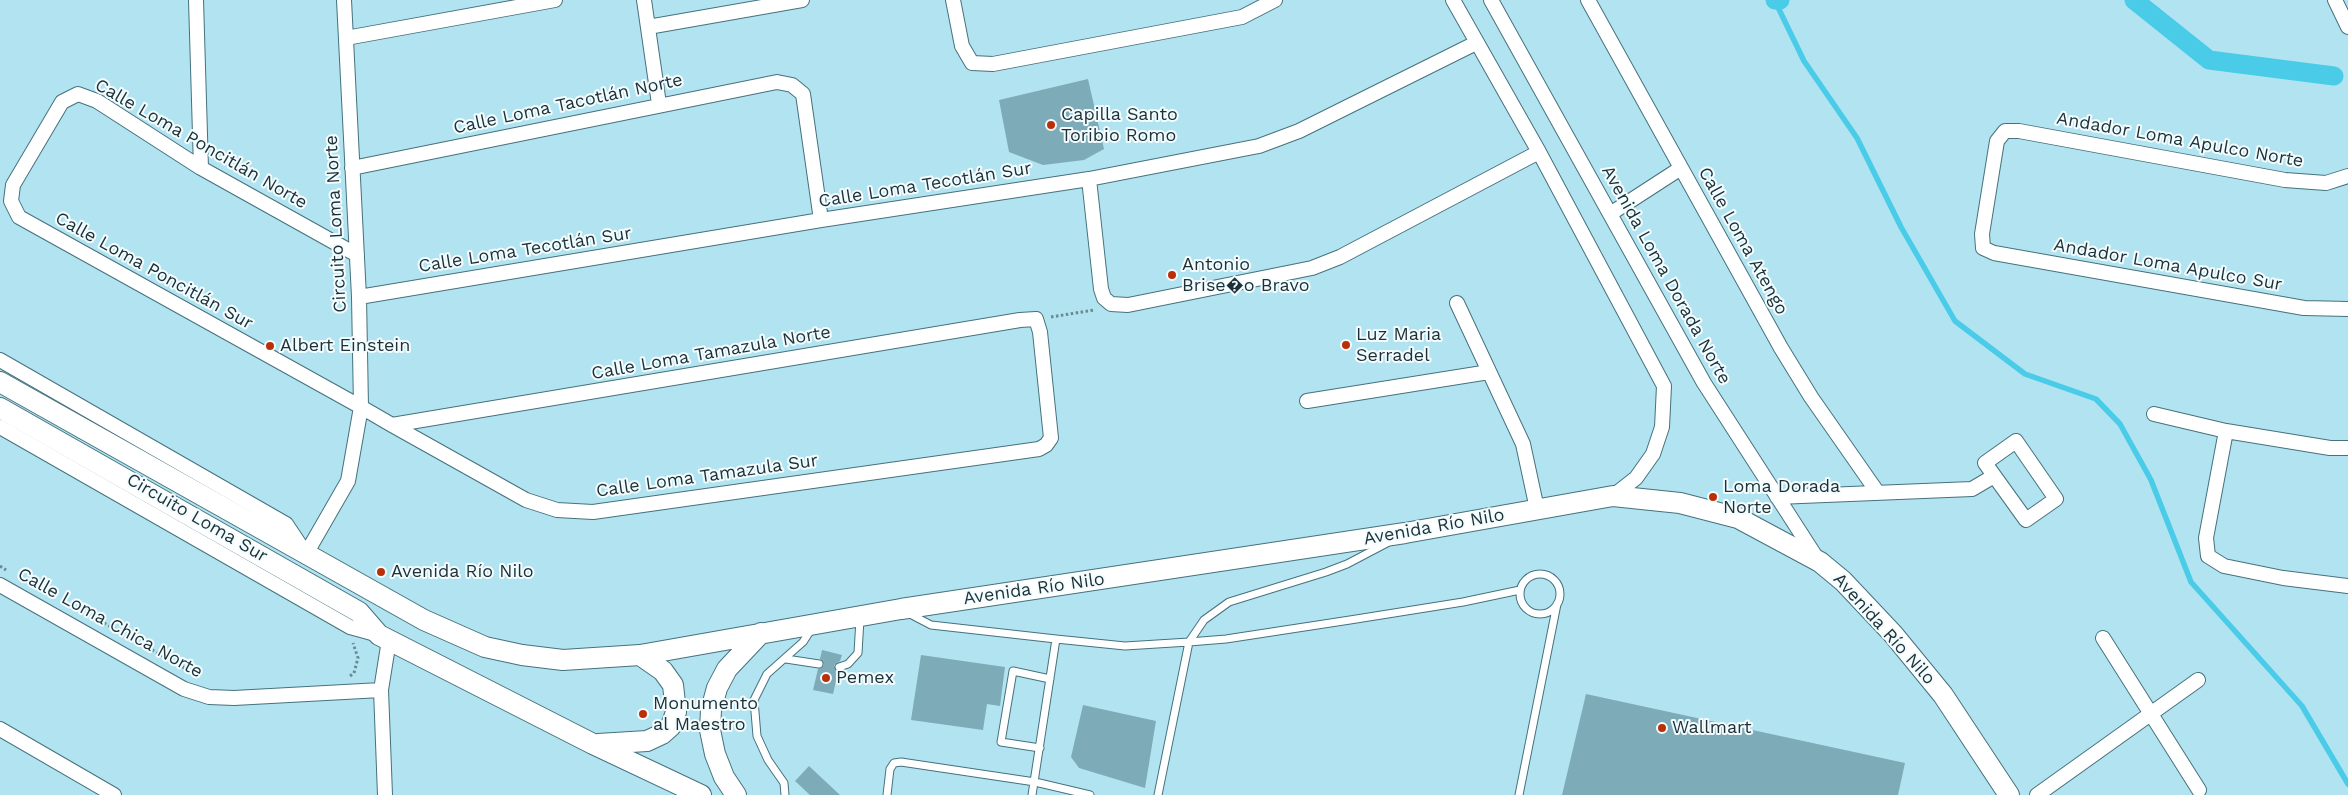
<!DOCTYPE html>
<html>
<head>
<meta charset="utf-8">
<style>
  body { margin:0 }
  canvas { display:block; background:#b2e3f0 }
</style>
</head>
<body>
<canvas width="2348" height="795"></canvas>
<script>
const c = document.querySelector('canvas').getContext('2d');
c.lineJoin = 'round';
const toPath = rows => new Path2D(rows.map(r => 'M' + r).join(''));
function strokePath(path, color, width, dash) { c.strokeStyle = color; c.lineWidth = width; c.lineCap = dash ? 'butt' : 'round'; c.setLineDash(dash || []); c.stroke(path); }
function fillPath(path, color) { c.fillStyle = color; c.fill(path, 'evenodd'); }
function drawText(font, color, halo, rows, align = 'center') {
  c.font = font + ' "Work Sans",sans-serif'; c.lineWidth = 4; c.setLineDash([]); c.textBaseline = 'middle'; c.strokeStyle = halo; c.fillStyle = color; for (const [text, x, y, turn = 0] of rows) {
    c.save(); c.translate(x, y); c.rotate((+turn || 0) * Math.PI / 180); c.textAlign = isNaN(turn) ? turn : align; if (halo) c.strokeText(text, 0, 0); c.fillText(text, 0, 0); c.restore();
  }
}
strokePath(toPath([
  [1775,1,1804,61,1857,138,1901,227,1955,321,2025,374,2096,399,2120,424,2151,480,2191,582,2302,706,2348,784]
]), '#4acce8', 5.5);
strokePath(toPath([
  [1775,0,1780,0],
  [2134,0,2209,60,2334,76]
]), '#4acce8', 19);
fillPath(toPath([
  [1088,79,1104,149,1084,160,1043,165,1009,152,999,100],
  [822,650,842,655,840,661,834,665,838,672,833,694,813,690,818,669,824,665,820,659],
  [921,655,1005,667,1000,706,987,704,983,730,911,720],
  [1586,694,1905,763,1898,795,1562,795],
  [1083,705,1156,721,1145,788,1079,768,1071,757],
  [809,766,840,795,810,795,795,781]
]), '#7dacb8');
const lane = toPath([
  '1520 594a20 20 0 1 1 40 0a20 20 0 1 1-40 0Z',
  [908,613,931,625,1056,639,1125,646,1189,642,1204,620,1229,602,1326,572,1347,564,1387,543],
  [786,659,819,664],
  [839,667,848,664,858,653,860,619],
  [1040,748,1001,742,1013,671,1050,679],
  [785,795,784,783,768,760,757,736,754,700,767,674,803,642,812,628],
  [887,795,890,769,894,763,901,762,1035,782,1090,795],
  [1032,795,1056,639],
  [1158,795,1189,642,1226,639,1350,620,1463,602,1520,590],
  [1519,795,1557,604]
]);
const street = toPath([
  [196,0,201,168],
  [644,0,659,104],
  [953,0,962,46,972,63,993,64,1242,17,1275,0],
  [1453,0,1539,152,1664,386,1662,427,1653,454,1636,478,1613,496],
  [1491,0,1704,383,1818,560],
  [1588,0,1781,348,1811,397,1878,493],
  [2335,0,2348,27],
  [648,27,802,0],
  [346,38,555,0],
  [352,168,777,82,792,85,803,94,821,220],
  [2348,176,2326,183,2285,180,2019,131,2005,131,1997,141,1982,234,1983,248,1994,253,2304,308,2348,309],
  [1089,179,1101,289,1104,298,1111,304,1128,305,1312,268,1340,257,1539,152],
  [1610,214,1681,168],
  [357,255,201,168,97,101,78,94,62,102,13,185,11,201,19,217,361,407,392,425,526,500,557,510,593,512,1039,449,1046,445,1051,438,1040,332,1036,319,1020,320,392,425],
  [359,297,821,220,1089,179,1259,146,1299,131,1476,43],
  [1457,303,1523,444,1537,509],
  [0,360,286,524,306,554,348,481,361,407,359,297,344,0],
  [1307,401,1489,372],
  [2154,414,2226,431,2330,448,2348,448],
  [0,427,350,627,379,635],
  [2226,431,2206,538,2208,556,2224,566,2283,578,2348,586],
  [2016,441,2056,499,2026,520,1985,463,2016,441],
  [1777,497,1972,489,1994,476],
  [0,585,184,689,209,697,234,698,381,690],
  [2103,638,2199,790],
  [0,729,114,795],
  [385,795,381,690,389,640],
  [2037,795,2198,680]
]);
const secondary = toPath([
  [0,382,424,620,485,647,522,655,563,660,640,655,901,609,1405,533,1613,496,1680,503,1738,518,1820,562,1843,581,1893,634,1943,695,2009,795],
  [0,408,359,612,379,635,593,744,701,795],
  [598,744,647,741,662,734,671,726,676,712,673,685,663,671,640,655],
  [736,795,724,777,715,754,710,730,711,710,717,688,727,669,761,633]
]);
strokePath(lane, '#45727d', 9);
strokePath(street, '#45727d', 16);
strokePath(secondary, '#45727d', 22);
strokePath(toPath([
  [1051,317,1094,310],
  [0,566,6,570],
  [104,623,199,676],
  [350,676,354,673,358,658,353,643]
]), '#688b94', 3, [2.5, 2.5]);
strokePath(lane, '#fff', 7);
strokePath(street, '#fff', 14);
strokePath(secondary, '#fff', 20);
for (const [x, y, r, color] of [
  [1051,125,5,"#ba3006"],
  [1172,275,5,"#ba3006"],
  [1346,345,5,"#ba3006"],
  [270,346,5,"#ba3006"],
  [1713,497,5,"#ba3006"],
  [381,572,5,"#ba3006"],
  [826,678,5,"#ba3006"],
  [643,714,5,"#ba3006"],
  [1662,728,5,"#ba3006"]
]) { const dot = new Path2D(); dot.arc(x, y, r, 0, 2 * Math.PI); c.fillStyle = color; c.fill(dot); strokePath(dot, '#f3fdff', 2); }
drawText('18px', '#1d3035', '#f3fdff', [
  ["Calle Loma Tacotlán Norte",568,104,-12],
  ["Andador Loma Apulco Norte",2180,140,10],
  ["Calle Loma Poncitlán Norte",201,144,30],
  ["Calle Loma Tecotlán Sur",925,185,-9],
  ["Circuito Loma Norte",336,224,-93],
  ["Calle Loma Atengo",1743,241,61],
  ["Calle Loma Tecotlán Sur",525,250,-9],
  ["Andador Loma Apulco Sur",2168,265,10],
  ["Calle Loma Poncitlán Sur",154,271,29],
  ["Avenida Loma Dorada Norte",1666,275,61],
  ["Calle Loma Tamazula Norte",711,353,-10],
  ["Calle Loma Tamazula Sur",707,476,-8],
  ["Circuito Loma Sur",197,518,30],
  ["Avenida Río Nilo",1434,527,-10],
  ["Avenida Río Nilo",1034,589,-8],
  ["Calle Loma Chica Norte",110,623,29],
  ["Avenida Río Nilo",1884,629,48]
]);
drawText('18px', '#1d3035', '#f3fdff', [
  ["Capilla Santo",1061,115],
  ["Toribio Romo",1061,136],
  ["Antonio",1182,265],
  ["Brise�o Bravo",1182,286],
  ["Luz Maria",1356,335],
  ["Serradel",1356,356],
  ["Albert Einstein",280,346],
  ["Loma Dorada",1723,487],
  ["Norte",1723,508],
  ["Avenida Río Nilo",391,572],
  ["Pemex",836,678],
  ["Monumento",653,704],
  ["al Maestro",653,725],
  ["Wallmart",1672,728]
], 'left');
</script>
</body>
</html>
